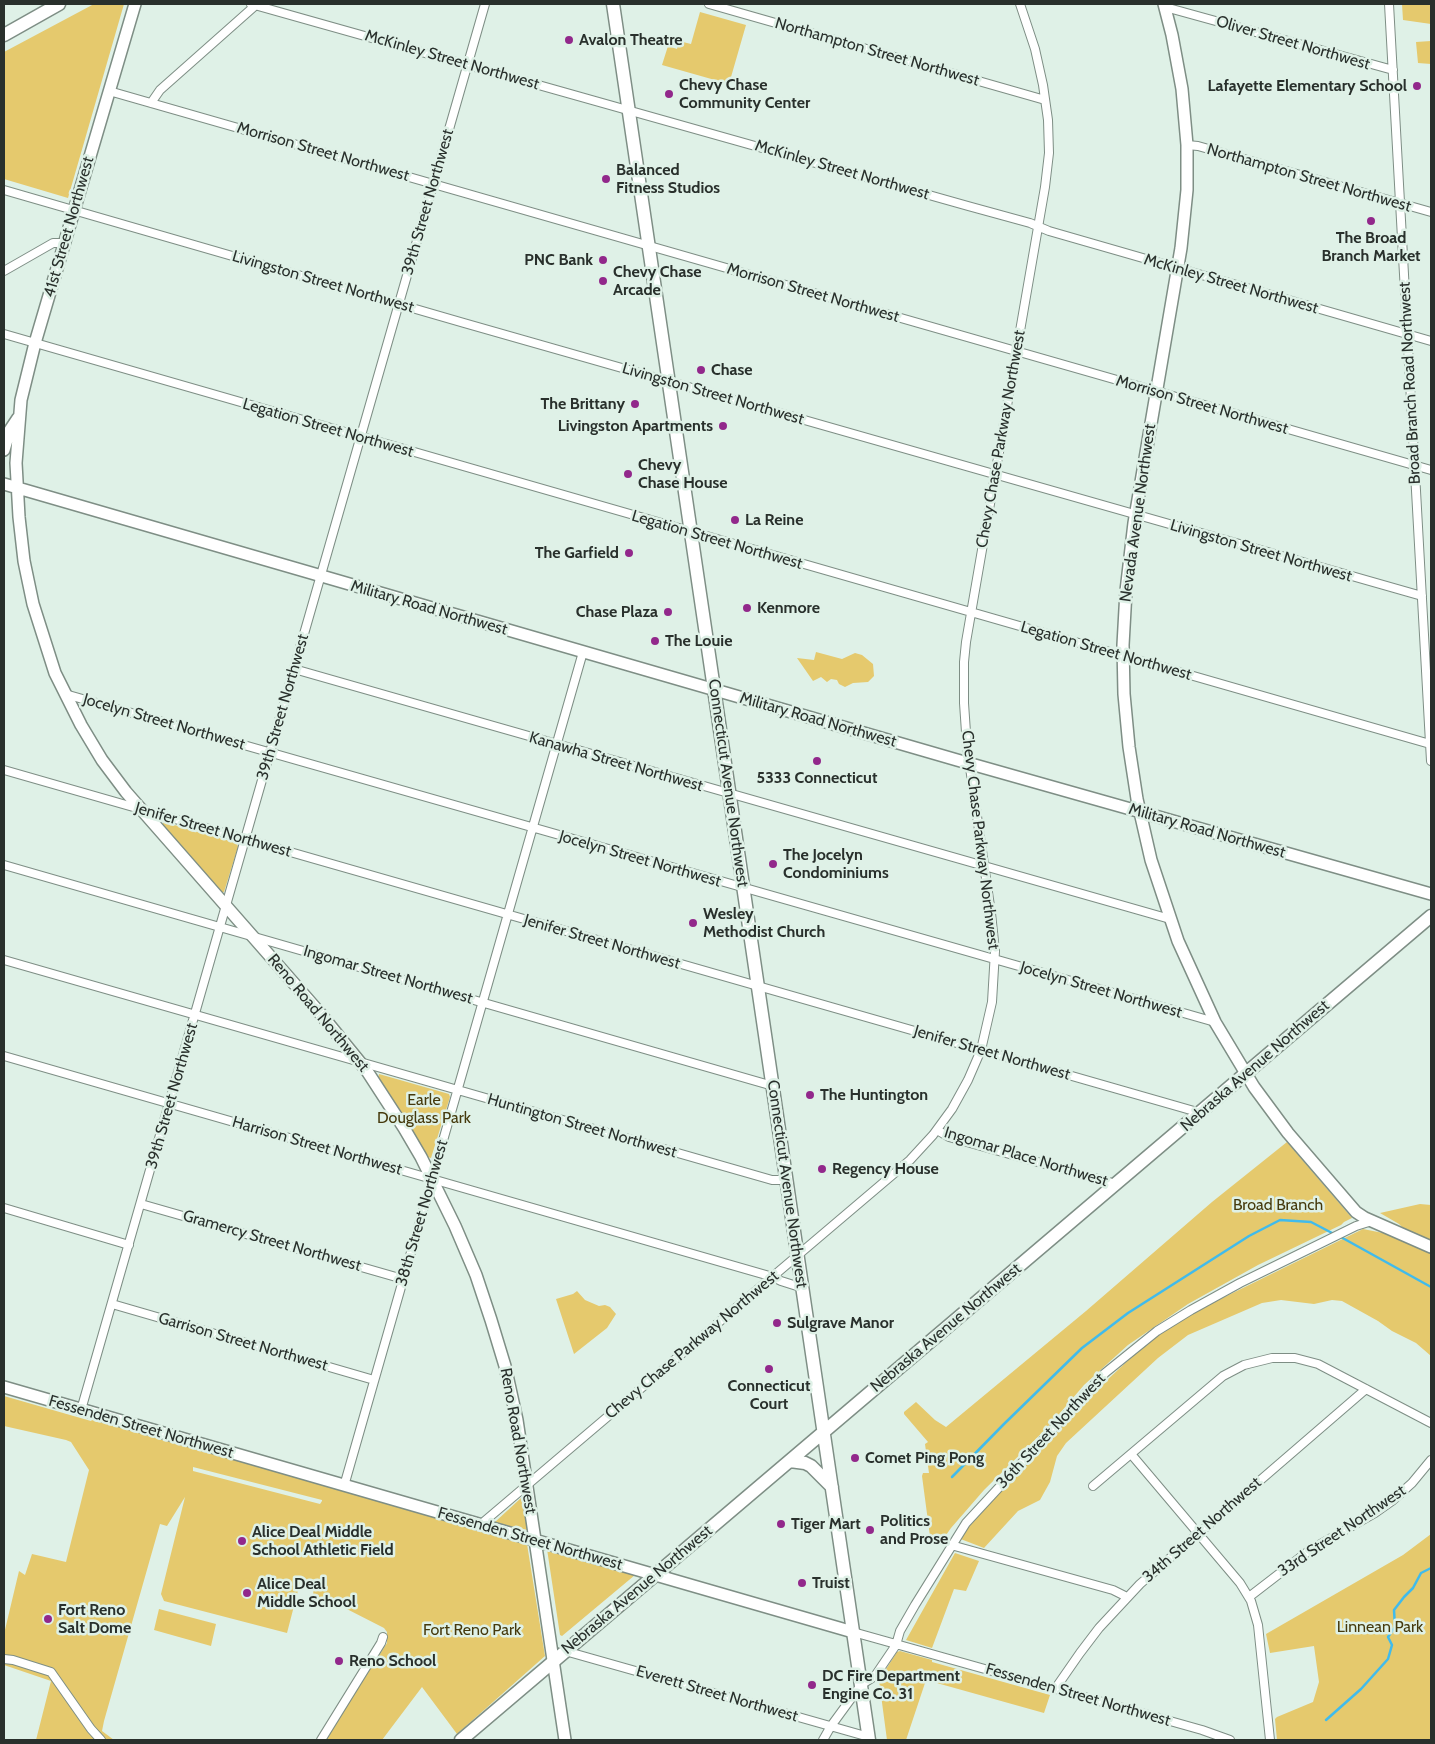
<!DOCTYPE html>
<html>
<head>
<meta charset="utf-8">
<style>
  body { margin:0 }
  #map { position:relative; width:1435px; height:1744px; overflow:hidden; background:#dff1e7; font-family:Cabin,sans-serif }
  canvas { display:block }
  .frame { position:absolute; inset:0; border:5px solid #29302c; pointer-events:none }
</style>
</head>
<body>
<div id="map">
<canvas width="1435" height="1744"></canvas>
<div class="frame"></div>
</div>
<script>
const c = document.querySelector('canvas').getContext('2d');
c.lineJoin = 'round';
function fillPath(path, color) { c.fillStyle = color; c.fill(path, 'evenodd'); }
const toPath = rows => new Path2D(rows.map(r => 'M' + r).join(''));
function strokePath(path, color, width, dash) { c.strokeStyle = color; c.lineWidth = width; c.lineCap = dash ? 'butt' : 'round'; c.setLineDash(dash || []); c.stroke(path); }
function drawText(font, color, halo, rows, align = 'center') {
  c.font = font + ' Cabin,sans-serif'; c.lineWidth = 5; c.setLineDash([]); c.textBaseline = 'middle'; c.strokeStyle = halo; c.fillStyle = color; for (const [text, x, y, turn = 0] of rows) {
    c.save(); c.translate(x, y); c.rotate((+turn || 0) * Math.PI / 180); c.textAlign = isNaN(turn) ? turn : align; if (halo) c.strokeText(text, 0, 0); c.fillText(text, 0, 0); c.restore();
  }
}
fillPath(toPath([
  [94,4,124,4,68,198,4,179,4,52],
  [1402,4,1431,4,1431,24,1403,20],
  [700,12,746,25,729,84,662,65,668,46,677,49,679,41,691,44],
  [1431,41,1431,64,1418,63,1416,42],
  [816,652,842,659,855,653,862,655,873,664,874,676,868,682,853,683,845,687,839,684,837,680,831,679,827,682,821,677,813,681,797,658,814,660],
  [164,822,237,843,238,847,224,892,222,893,162,825],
  [379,1074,449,1094,450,1097,431,1158,427,1157,406,1121,378,1079],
  [1287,1142,1352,1218,1344,1222,1341,1225,1258,1265,1188,1304,1128,1345,1084,1385,1049,1426,984,1490,951,1528,939,1545,931,1544,922,1476,923,1473,929,1473,925,1444,928,1442,904,1414,904,1412,916,1402,935,1420,946,1427,1086,1311,1212,1202],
  [1420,1204,1431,1205,1431,1241,1403,1228,1399,1224,1380,1213],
  [1363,1229,1388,1234,1431,1253,1431,1356,1416,1343,1392,1331,1378,1321,1342,1301,1332,1300,1314,1304,1281,1300,1262,1303,1188,1335,1158,1358,1066,1443,1057,1456,1050,1482,1040,1500,1018,1511,984,1548,958,1538,1073,1412,1153,1337,1190,1314],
  [577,1291,585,1300,599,1306,605,1305,610,1307,616,1314,607,1328,574,1354,556,1299,573,1294],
  [4,1396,91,1421,93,1418,525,1542,527,1544,545,1656,457,1734,422,1687,382,1740,325,1740,387,1643,387,1632,384,1628,337,1604,323,1599,322,1601,312,1599,315,1584,301,1579,287,1633,164,1601,161,1594,185,1497,167,1526,160,1524,104,1721,102,1731,114,1740,36,1740,51,1681,4,1665,4,1634,19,1571,25,1575,32,1554,66,1562,89,1470,71,1442,66,1440,4,1426],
  [193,1467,322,1500,322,1501,320,1504,193,1471],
  [521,1498,523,1498,527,1531,495,1522],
  [1431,1534,1431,1740,1277,1740,1275,1719,1277,1717,1313,1702,1319,1682,1314,1646,1270,1653,1266,1634,1403,1555],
  [547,1549,635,1575,562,1636,560,1635],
  [955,1553,979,1561,966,1591,954,1589,932,1648,906,1640],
  [159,1609,216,1624,211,1646,154,1630],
  [900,1651,932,1660,932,1662,1050,1695,1044,1713,926,1680,906,1740,887,1740,879,1680,897,1652]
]), '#e5c96d');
strokePath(toPath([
  [1339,1236,1431,1287],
  [952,1477,1004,1424,1082,1348,1128,1313,1249,1236,1280,1220,1311,1222,1334,1234],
  [1326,1720,1361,1689,1388,1659,1392,1645,1388,1637,1395,1627,1394,1610,1404,1597,1413,1588,1421,1573,1431,1568]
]), '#40bbec', 2.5);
const street = toPath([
  [251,4,968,206,1030,223,1049,231,1431,341],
  [709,4,1045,100],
  [1389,4,1431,761],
  [1165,7,1393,70],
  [109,91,1431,470],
  [151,103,160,90,257,4],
  [1187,145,1198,146,1431,212],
  [4,190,464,323,1422,596],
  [4,271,53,243,64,243],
  [4,334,1430,744],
  [294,669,1170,919],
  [65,694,1215,1022],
  [4,770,1201,1113],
  [4,865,773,1086],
  [4,960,772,1180,787,1180],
  [4,1056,773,1277,781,1281,803,1288],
  [937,1130,949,1137,1116,1184],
  [141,1204,403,1279],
  [4,1208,129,1245],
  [112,1304,374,1380],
  [81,1410,485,4],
  [1131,1454,1240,1583,1251,1601,1258,1625,1270,1740],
  [344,1486,583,652],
  [1093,1486,1223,1376,1244,1365,1272,1358,1295,1358,1318,1364,1431,1423],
  [480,1525,910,1160,933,1135,952,1109,968,1080,981,1050,992,1002,995,951,991,913,967,747,964,703,964,662,966,642,1045,187,1049,153,1048,120,1043,85,1035,49,1020,4],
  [951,1545,1113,1590,1127,1597],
  [1249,1597,1310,1550,1375,1513,1392,1501,1412,1483,1431,1460],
  [853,1632,1202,1730,1230,1740],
  [565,1651,869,1737],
  [4,1659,13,1660,51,1672,91,1729,101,1740],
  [1055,1689,1080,1653,1099,1628,1140,1584,1366,1389],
  [321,1740,381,1643,383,1637],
  [823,1740,831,1726,861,1685,875,1676,896,1645,900,1631,915,1605,966,1523,1105,1373,1157,1331,1191,1310,1240,1283,1356,1226,1372,1221]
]);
const secondary = toPath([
  [135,4,35,343,21,400,16,463,19,517,24,561,33,604,55,673,81,725,102,760,126,792,319,1012,367,1071,404,1128,421,1157,455,1226,476,1275,491,1320,505,1366,517,1420,565,1740],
  [1164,4,1172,35,1182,89,1187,145,1187,190,1181,248,1134,523,1126,591,1123,645,1124,694,1129,747,1137,799,1151,860,1178,941,1215,1022,1254,1087,1288,1133,1356,1212,1365,1218,1431,1247],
  [4,450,10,430,18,418],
  [4,484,957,760,1431,894],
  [4,1387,853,1632]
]);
const primary = toPath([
  [613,4,869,1740],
  [4,35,59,4],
  [790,1461,805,1463,811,1466,832,1487],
  [461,1740,1431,916]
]);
strokePath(street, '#7e8e85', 10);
strokePath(secondary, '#7e8e85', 14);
strokePath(primary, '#7e8e85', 15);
strokePath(street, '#fff', 8);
strokePath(secondary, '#fff', 11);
strokePath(primary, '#fff', 12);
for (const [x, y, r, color] of [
  [569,40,5,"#92288b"],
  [1417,86,5,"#92288b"],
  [669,94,5,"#92288b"],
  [606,179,5,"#92288b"],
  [1371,221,5,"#92288b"],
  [603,260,5,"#92288b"],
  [603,281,5,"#92288b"],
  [701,370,5,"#92288b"],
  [635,404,5,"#92288b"],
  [723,426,5,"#92288b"],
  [628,474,5,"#92288b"],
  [735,520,5,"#92288b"],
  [629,553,5,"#92288b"],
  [747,608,5,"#92288b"],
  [668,612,5,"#92288b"],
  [655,641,5,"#92288b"],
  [817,761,5,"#92288b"],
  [773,864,5,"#92288b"],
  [693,923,5,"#92288b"],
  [810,1095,5,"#92288b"],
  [822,1169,5,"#92288b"],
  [777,1323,5,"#92288b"],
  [769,1369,5,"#92288b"],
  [855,1458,5,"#92288b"],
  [781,1524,5,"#92288b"],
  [870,1530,5,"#92288b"],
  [242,1541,5,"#92288b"],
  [802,1583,5,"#92288b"],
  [247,1593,5,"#92288b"],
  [48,1619,5,"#92288b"],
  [339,1661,5,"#92288b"],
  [812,1685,5,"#92288b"]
]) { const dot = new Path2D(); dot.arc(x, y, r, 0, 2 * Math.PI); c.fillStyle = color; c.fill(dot); strokePath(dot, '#dff1e7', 2); }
drawText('bold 16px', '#29302c', '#dff1e7', [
  ["Avalon Theatre",579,40],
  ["Chevy Chase",679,85],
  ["Community Center",679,103],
  ["Lafayette Elementary School",1407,86,"right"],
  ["Balanced",616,170],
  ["Fitness Studios",616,188],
  ["The Broad",1371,238,"center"],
  ["Branch Market",1371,256,"center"],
  ["PNC Bank",593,260,"right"],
  ["Chevy Chase",613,272],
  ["Arcade",613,290],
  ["Chase",711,370],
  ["The Brittany",625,404,"right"],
  ["Livingston Apartments",713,426,"right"],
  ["Chevy",638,465],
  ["Chase House",638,483],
  ["La Reine",745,520],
  ["The Garfield",619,553,"right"],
  ["Kenmore",757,608],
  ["Chase Plaza",658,612,"right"],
  ["The Louie",665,641],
  ["5333 Connecticut",817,778,"center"],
  ["The Jocelyn",783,855],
  ["Condominiums",783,873],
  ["Wesley",703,914],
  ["Methodist Church",703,932],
  ["The Huntington",820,1095],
  ["Regency House",832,1169],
  ["Sulgrave Manor",787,1323],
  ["Connecticut",769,1386,"center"],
  ["Court",769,1404,"center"],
  ["Comet Ping Pong",865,1458],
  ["Politics",880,1521],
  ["and Prose",880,1539],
  ["Tiger Mart",791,1524],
  ["Alice Deal Middle",252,1532],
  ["School Athletic Field",252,1550],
  ["Truist",812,1583],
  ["Alice Deal",257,1584],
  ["Middle School",257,1602],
  ["Fort Reno",58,1610],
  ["Salt Dome",58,1628],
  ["Reno School",349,1661],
  ["DC Fire Department",822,1676],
  ["Engine Co. 31",822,1694]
], 'left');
drawText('16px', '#29302c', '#dff1e7', [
  ["Oliver Street Northwest",1293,43,16],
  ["Northampton Street Northwest",877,52,16],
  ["McKinley Street Northwest",452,60,16],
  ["Morrison Street Northwest",323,152,16],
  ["McKinley Street Northwest",842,170,16],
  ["Northampton Street Northwest",1309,178,16],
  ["39th Street Northwest",428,202,-74],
  ["41st Street Northwest",69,227,-74],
  ["Livingston Street Northwest",323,282,16],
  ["McKinley Street Northwest",1231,284,16],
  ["Morrison Street Northwest",813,293,16],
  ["Broad Branch Road Northwest",1410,383,-93],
  ["Livingston Street Northwest",713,394,16],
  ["Morrison Street Northwest",1202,405,16],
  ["Legation Street Northwest",328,428,16],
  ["Chevy Chase Parkway Northwest",1001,439,-80],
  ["Nevada Avenue Northwest",1138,513,-82],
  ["Legation Street Northwest",717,540,16],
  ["Livingston Street Northwest",1261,551,16],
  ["Military Road Northwest",429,608,16],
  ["Legation Street Northwest",1106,651,16],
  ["39th Street Northwest",283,707,-74],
  ["Military Road Northwest",818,720,16],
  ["Jocelyn Street Northwest",164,722,16],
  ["Kanawha Street Northwest",616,762,16],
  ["Connecticut Avenue Northwest",728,783,82],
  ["Jenifer Street Northwest",213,830,16],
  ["Military Road Northwest",1207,831,16],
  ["Chevy Chase Parkway Northwest",980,840,83],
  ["Jocelyn Street Northwest",640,859,16],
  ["Jenifer Street Northwest",602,942,16],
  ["Ingomar Street Northwest",388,975,16],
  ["Jocelyn Street Northwest",1101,990,16],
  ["Reno Road Northwest",318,1013,50],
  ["Jenifer Street Northwest",992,1053,16],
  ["Nebraska Avenue Northwest",1255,1066,-41],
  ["39th Street Northwest",172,1096,-74],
  ["Huntington Street Northwest",582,1126,16],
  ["Harrison Street Northwest",317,1146,16],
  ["Ingomar Place Northwest",1026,1157,17],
  ["Connecticut Avenue Northwest",787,1184,82],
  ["38th Street Northwest",422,1213,-74],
  ["Gramercy Street Northwest",272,1241,16],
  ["Nebraska Avenue Northwest",946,1328,-40],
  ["Garrison Street Northwest",243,1342,16],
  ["Chevy Chase Parkway Northwest",692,1345,-40],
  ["Fessenden Street Northwest",141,1427,16],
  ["36th Street Northwest",1051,1431,-47],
  ["Reno Road Northwest",518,1441,80],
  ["34th Street Northwest",1202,1530,-41],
  ["33rd Street Northwest",1342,1531,-34],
  ["Fessenden Street Northwest",530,1539,16],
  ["Nebraska Avenue Northwest",637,1590,-40],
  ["Everett Street Northwest",717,1694,16],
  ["Fessenden Street Northwest",1078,1695,16]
]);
drawText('16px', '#45390c', '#dff1e7', [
  ["Earle",424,1100],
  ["Douglass Park",424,1118],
  ["Broad Branch",1278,1205],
  ["Linnean Park",1380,1627],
  ["Fort Reno Park",472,1630]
]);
</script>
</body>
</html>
